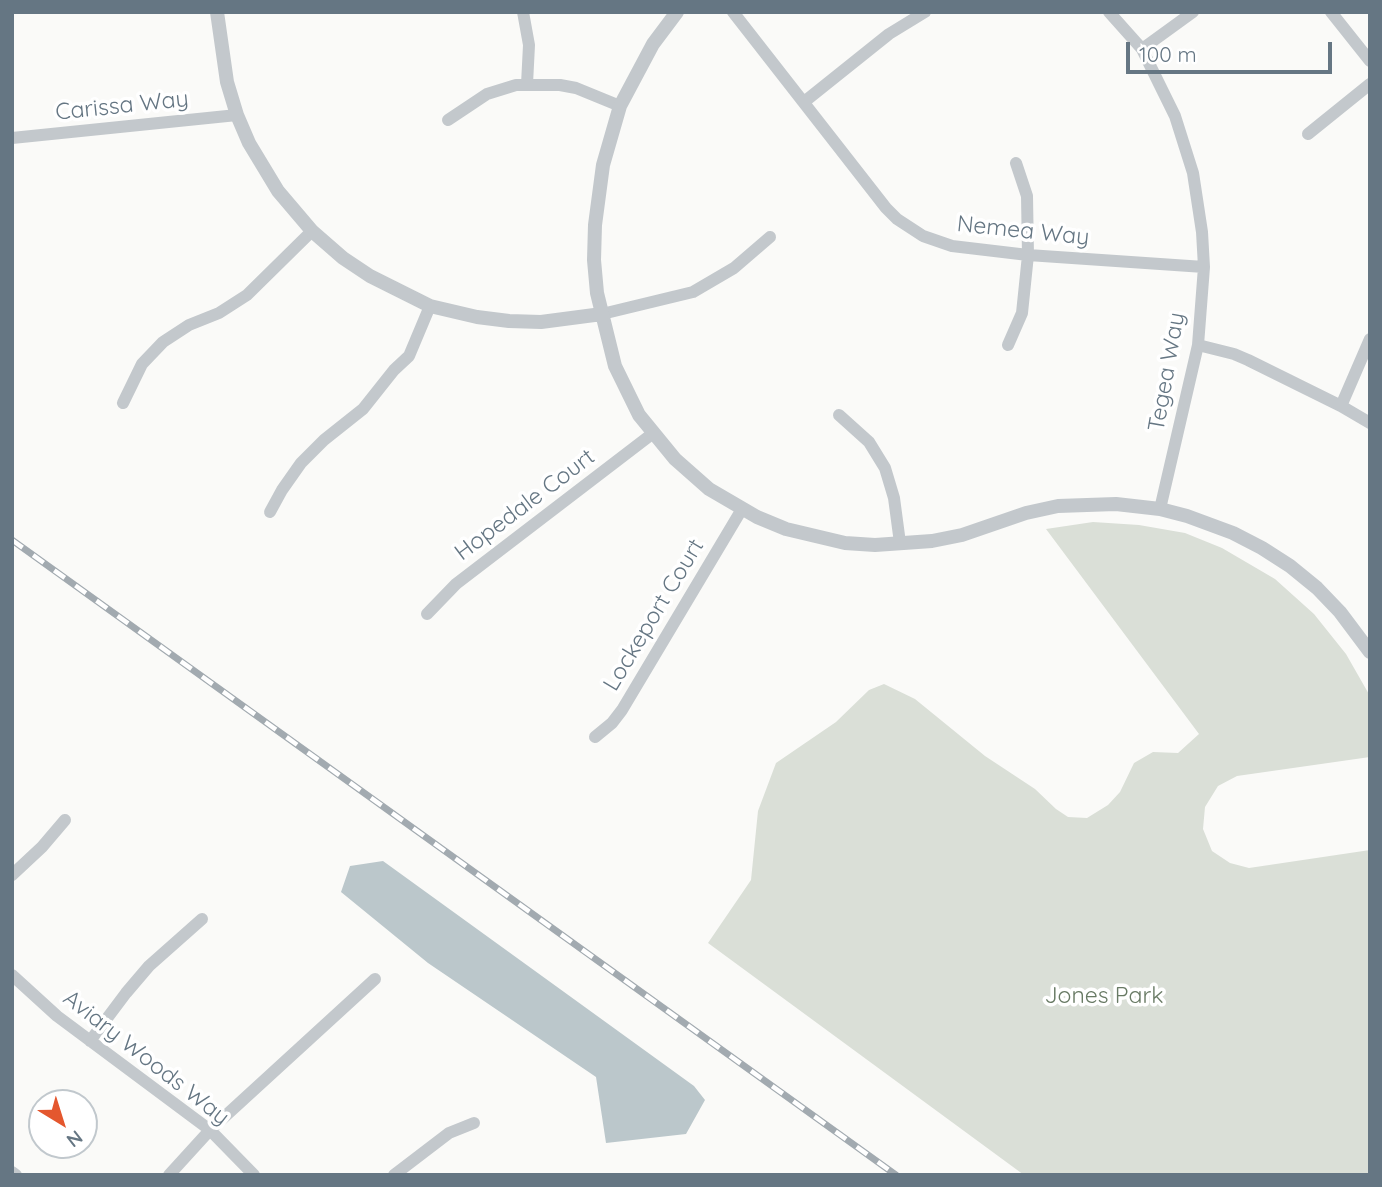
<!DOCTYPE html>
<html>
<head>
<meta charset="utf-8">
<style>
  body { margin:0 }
  #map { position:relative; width:1382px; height:1187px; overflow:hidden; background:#fafaf8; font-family:Quicksand,sans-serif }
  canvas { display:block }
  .frame { position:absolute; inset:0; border:14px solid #657683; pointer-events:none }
  .north { position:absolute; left:28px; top:1089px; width:70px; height:70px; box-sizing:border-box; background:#fff; border:2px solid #c1c8cd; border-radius:50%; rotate:142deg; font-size:19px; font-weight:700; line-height:28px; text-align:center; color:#657683 }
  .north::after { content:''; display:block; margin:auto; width:24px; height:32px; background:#e4572e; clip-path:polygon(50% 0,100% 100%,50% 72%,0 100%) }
  .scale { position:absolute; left:1126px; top:42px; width:206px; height:32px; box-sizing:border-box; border:4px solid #657683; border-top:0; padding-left:9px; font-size:21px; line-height:24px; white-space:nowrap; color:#657683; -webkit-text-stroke:5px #fff; paint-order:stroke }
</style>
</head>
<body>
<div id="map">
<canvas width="1382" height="1187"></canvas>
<div class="frame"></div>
<div class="north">N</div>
<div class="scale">100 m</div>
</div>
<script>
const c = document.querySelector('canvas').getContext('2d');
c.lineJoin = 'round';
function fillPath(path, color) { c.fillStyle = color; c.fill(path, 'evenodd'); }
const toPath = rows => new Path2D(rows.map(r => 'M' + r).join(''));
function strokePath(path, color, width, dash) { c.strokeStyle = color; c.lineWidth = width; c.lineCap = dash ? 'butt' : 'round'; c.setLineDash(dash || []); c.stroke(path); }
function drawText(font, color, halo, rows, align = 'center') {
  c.font = font + ' Quicksand,sans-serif'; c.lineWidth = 7; c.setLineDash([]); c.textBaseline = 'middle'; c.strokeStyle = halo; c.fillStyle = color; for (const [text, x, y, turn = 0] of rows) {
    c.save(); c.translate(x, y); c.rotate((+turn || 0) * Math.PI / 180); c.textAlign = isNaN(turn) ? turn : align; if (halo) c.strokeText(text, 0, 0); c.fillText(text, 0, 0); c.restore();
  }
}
fillPath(toPath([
  [1093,522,1139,525,1185,533,1222,548,1275,579,1314,614,1346,654,1370,696,1370,757,1237,776,1218,786,1205,807,1203,829,1212,851,1230,863,1249,868,1370,850,1370,1175,1024,1175,708,943,751,880,758,811,776,763,836,722,869,690,884,684,915,699,985,756,1035,789,1056,809,1068,817,1087,818,1108,805,1120,792,1134,763,1153,752,1178,753,1199,734,1046,529]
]), '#dadfd7');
fillPath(toPath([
  [383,861,694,1086,705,1100,686,1134,606,1143,596,1077,428,963,341,892,350,866]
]), '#bbc7cb');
strokePath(toPath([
  [523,12,529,45,527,84],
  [733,12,886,208,897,219,923,236,952,246,1028,255,1204,267],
  [1109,12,1142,49,1175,116,1193,173,1202,232,1204,267,1198,345,1160,509],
  [1331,12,1370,61],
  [1142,49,1193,12],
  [804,102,889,34,925,12],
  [448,120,487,94,516,85,560,85,576,88,620,106],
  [1308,134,1370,84],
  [12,138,237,115],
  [602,314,693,292,734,268,770,237],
  [1008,345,1022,313,1028,255,1027,196,1016,163],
  [1198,345,1234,354,1248,360,1341,406,1370,423],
  [123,403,142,364,163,342,189,325,219,313,247,295,312,231],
  [1341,406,1370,339],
  [839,415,869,442,885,468,894,498,900,543],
  [270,512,282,490,301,463,324,440,363,409,394,370,409,356,430,306],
  [427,614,456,584,652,434],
  [595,737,612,723,622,710,742,509],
  [12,875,42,847,65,820],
  [12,975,57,1016,210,1130,254,1175],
  [90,1041,126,993,149,966,202,919],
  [12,1172,16,1175],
  [169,1175,210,1130,375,979],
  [394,1175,449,1133,474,1123]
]), '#c3c8cc', 12);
strokePath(toPath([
  [217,12,227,82,237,115,249,143,278,191,312,231,343,258,370,276,430,306,477,317,509,321,541,322,602,314],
  [677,12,653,44,620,106,603,165,595,225,594,260,597,293,615,366,639,415,675,459,709,489,757,517,786,529,845,543,875,545,932,541,962,535,1026,513,1058,506,1116,504,1160,509,1187,516,1233,533,1262,548,1290,566,1317,588,1340,612,1370,652]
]), '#c3c8cc', 14);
const rail = toPath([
  [12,540,896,1175]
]);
strokePath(rail, '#a2aab0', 7);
strokePath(rail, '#fff', 4.5, [13]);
drawText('23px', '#657683', '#fff', [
  ["Carissa Way",122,106,-6],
  ["Nemea Way",1023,231,6],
  ["Tegea Way",1167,372,-80],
  ["Hopedale Court",525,505,-37],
  ["Lockeport Court",654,615,-59],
  ["Aviary Woods Way",146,1058,38]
]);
drawText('23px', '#687a64', '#fff', [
  ["Jones Park",1104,996]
]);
</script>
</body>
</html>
